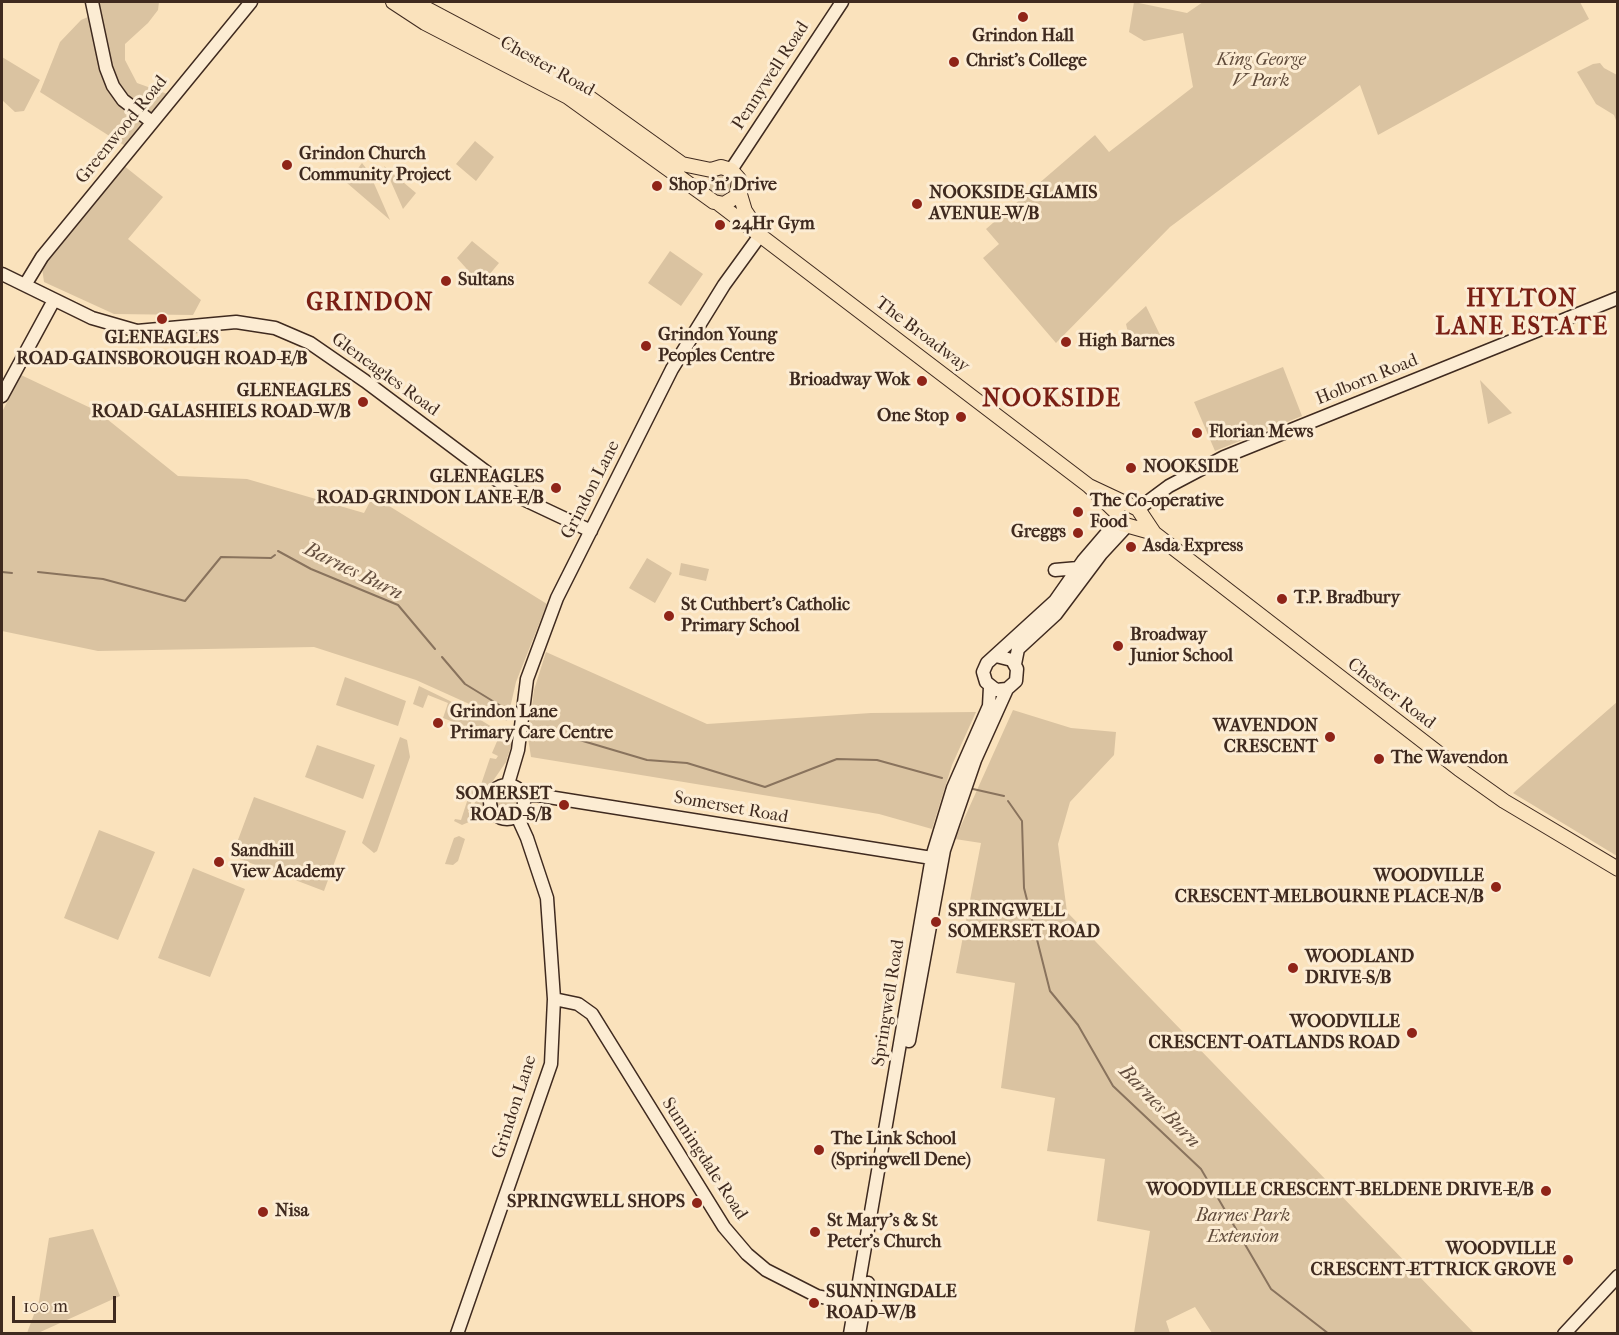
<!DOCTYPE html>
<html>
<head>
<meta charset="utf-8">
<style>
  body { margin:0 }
  #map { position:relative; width:1619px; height:1335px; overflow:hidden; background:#fae2bc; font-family:"IM FELL French Canon",serif }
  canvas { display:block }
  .frame { position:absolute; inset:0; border:3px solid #3f2a1f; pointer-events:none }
  .scale { position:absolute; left:12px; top:1296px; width:104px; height:27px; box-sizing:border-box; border:3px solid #3f2a1f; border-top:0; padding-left:8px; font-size:18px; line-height:21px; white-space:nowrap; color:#3f2a1f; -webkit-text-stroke:4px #fcecd3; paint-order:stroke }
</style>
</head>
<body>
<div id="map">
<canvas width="1619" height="1335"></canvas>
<div class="frame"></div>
<div class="scale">100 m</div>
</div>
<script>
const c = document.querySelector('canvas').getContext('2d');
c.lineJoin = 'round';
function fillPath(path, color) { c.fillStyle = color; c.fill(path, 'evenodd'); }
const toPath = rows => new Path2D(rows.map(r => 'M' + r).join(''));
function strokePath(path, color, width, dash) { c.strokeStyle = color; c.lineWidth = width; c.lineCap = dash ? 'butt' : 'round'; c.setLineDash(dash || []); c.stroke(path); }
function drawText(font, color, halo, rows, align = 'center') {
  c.font = font + ' "IM FELL French Canon",serif'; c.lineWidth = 6; c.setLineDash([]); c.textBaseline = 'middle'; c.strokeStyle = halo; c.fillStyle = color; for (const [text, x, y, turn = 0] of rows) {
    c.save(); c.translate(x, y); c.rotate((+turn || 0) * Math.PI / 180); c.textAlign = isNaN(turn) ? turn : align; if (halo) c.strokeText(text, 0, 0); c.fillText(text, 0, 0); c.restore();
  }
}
fillPath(toPath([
  [92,2,159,2,158,10,148,23,125,44,125,60,137,83,173,96,130,149,40,92,60,42,81,20,95,14],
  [1134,2,1187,13,1203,2,1580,2,1589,19,1378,135,1360,85,1170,227,1056,343,983,258,999,244,986,229,1095,135,1109,152,1193,87,1183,33,1144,41,1129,32],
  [2,57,40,80,24,111,15,112,2,100],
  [1600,63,1604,68,1617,75,1617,123,1614,115,1596,104,1577,72,1593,64],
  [475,141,494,157,476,181,456,164],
  [362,163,369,172,390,220,347,183],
  [123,165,163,197,128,239,201,300,193,315,114,314,44,282,42,268],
  [384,166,416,193,403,209],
  '707 185a13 13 0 1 1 26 0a13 13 0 1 1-26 0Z',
  [472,241,499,263,478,288,474,277,457,258],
  [670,251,703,274,681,306,648,283],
  [1146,306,1162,339,1145,347,1137,345,1129,337,1126,324],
  [1283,367,1302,416,1215,451,1194,402],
  [21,375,97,411,178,476,247,479,364,513,373,496,547,604,516,682,507,721,416,680,314,647,98,651,2,631,2,412],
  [1480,380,1512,413,1488,424],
  [647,558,672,573,655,603,629,588],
  [681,563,709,569,706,581,679,575],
  [546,652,707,724,871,713,976,712,952,765,932,829,879,814,531,757,528,738,534,690],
  [345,677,406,701,398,726,336,705],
  [419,686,450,701,513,740,506,762,486,791,484,806,478,816,472,811,490,758,496,759,498,756,492,753,498,739,443,718,448,703,428,695,423,708,413,704],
  [1617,702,1617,856,1513,793],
  [1013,710,1071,728,1116,732,1114,755,1070,802,1058,844,1067,912,1474,1333,1212,1333,1195,1307,1166,1321,1170,1333,1134,1333,1150,1231,1097,1221,1105,1159,1047,1151,1055,1098,1001,1088,1015,983,956,973,981,843,955,839],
  [400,737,407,740,410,757,377,851,374,853,362,843],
  [317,745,375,765,363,799,305,777],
  '490 801a17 17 0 1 1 34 0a17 17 0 1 1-34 0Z',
  [471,789,475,791,468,812,476,819,462,825,454,821,455,819,461,820],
  [254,797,346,831,324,891,232,856],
  [99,830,155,852,118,940,64,918],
  [459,836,465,839,458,861,453,865,445,864,454,838],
  [193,868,245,889,210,977,158,958],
  [93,1229,120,1296,38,1333,27,1333,39,1301,49,1238]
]), '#dac3a1');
strokePath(toPath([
  [278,551,311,569,398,605,435,649],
  [2,572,12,573],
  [38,572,103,579,185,601,221,557,271,558,275,555],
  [442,657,465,684,509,711],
  [539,728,647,760,687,763,765,787,837,759,877,760,942,778],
  [973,789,1004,796],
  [1008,801,1022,821,1024,888,1050,991,1078,1025,1113,1086,1201,1169,1271,1289,1329,1334]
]), '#89735d', 2);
const secondary = toPath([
  [92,2,106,68,113,86,123,100,152,122],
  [731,170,842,2],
  [2,274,92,318,137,331,236,322,275,328,310,343,365,381,521,498,591,531],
  [25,285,42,257,251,2],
  [2,396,54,300],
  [1138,509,1169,486,1224,457,1618,298],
  [1055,570,1078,568],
  [996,656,1012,660,1017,669,1016,681,1007,689,996,690,986,682,983,672,987,663,1055,601,1083,561,1119,519],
  [1015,664,1018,649,1056,614,1101,554,1126,527],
  [508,784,518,750,527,679,557,598,672,369,724,285,761,234],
  '490 802a17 17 0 1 1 34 0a17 17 0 1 1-34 0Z',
  [524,796,536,795,938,859],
  [554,999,578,1004,592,1014,724,1227,747,1254,766,1270,817,1296,864,1306],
  [909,1041,944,850,975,760,1007,689],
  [457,1334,551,1064,554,999,547,898,527,838,517,816],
  [850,1334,932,857,953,788,989,706,990,687],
  [859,1334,868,1283],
  [1564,1334,1618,1276]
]);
const primary = toPath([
  [393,2,425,23,568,97,714,202,724,204,737,196,739,179,731,170,721,167,711,170,682,164,576,88,414,2],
  [739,191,745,211,757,229],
  [719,204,1089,486,1119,515,1122,524,1154,533],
  [1089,486,1138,509,1154,533,1459,769,1504,801,1618,869]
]);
strokePath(secondary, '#3f2a1f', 15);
strokePath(primary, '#3f2a1f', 16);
strokePath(secondary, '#fcecd3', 12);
strokePath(primary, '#fae2bc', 14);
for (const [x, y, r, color] of [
  [1023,17,6,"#8f2418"],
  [954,62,6,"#8f2418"],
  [287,165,6,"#8f2418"],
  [657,186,6,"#8f2418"],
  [917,204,6,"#8f2418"],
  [720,225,6,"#8f2418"],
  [446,281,6,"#8f2418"],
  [162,319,6,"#8f2418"],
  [1066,342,6,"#8f2418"],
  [646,346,6,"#8f2418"],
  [922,381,6,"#8f2418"],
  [363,402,6,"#8f2418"],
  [961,417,6,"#8f2418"],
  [1197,433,6,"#8f2418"],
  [1131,468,6,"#8f2418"],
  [556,488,6,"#8f2418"],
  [1078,512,6,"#8f2418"],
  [1078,533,6,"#8f2418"],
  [1131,547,6,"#8f2418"],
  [1282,599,6,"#8f2418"],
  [669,616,6,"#8f2418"],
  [1118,646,6,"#8f2418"],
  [438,723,6,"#8f2418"],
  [1330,737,6,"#8f2418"],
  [1379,759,6,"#8f2418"],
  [564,805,6,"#8f2418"],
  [219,862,6,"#8f2418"],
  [1496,887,6,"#8f2418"],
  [936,922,6,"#8f2418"],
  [1293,968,6,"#8f2418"],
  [1412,1033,6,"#8f2418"],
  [819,1150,6,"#8f2418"],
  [1546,1191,6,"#8f2418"],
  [697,1203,6,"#8f2418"],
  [263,1212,6,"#8f2418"],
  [815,1232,6,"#8f2418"],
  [1568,1260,6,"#8f2418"],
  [814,1303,6,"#8f2418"]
]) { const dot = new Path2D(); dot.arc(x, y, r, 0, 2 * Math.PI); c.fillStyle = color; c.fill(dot); strokePath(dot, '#fcecd3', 2); }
drawText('bold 18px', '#3f2a1f', '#fcecd3', [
  ["Grindon Hall",1023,37,"center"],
  ["Christ's College",966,62],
  ["Grindon Church",299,155],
  ["Community Project",299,176],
  ["Shop 'n' Drive",669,186],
  ["NOOKSIDE-GLAMIS",929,194],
  ["AVENUE-W/B",929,215],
  ["24Hr Gym",732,225],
  ["Sultans",458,281],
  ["Grindon Young",658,336],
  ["Peoples Centre",658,357],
  ["GLENEAGLES",162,339,"center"],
  ["ROAD-GAINSBOROUGH ROAD-E/B",162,360,"center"],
  ["High Barnes",1078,342],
  ["Brioadway Wok",910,381,"right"],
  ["GLENEAGLES",351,392,"right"],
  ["ROAD-GALASHIELS ROAD-W/B",351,413,"right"],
  ["One Stop",949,417,"right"],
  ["Florian Mews",1209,433],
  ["NOOKSIDE",1143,468],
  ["GLENEAGLES",544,478,"right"],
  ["ROAD-GRINDON LANE-E/B",544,499,"right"],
  ["The Co-operative",1090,502],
  ["Food",1090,523],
  ["Greggs",1066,533,"right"],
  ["Asda Express",1143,547],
  ["T.P. Bradbury",1294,599],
  ["St Cuthbert's Catholic",681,606],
  ["Primary School",681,627],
  ["Broadway",1130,636],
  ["Junior School",1130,657],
  ["Grindon Lane",450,713],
  ["Primary Care Centre",450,734],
  ["WAVENDON",1318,727,"right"],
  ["CRESCENT",1318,748,"right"],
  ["The Wavendon",1391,759],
  ["SOMERSET",552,795,"right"],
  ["ROAD-S/B",552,816,"right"],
  ["Sandhill",231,852],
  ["View Academy",231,873],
  ["WOODVILLE",1484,877,"right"],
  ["CRESCENT-MELBOURNE PLACE-N/B",1484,898,"right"],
  ["SPRINGWELL",948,912],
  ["SOMERSET ROAD",948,933],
  ["WOODLAND",1305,958],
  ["DRIVE-S/B",1305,979],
  ["WOODVILLE",1400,1023,"right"],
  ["CRESCENT-OATLANDS ROAD",1400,1044,"right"],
  ["The Link School",831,1140],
  ["(Springwell Dene)",831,1161],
  ["WOODVILLE CRESCENT-BELDENE DRIVE-E/B",1534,1191,"right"],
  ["SPRINGWELL SHOPS",685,1203,"right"],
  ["Nisa",275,1212],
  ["St Mary's & St",827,1222],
  ["Peter's Church",827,1243],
  ["WOODVILLE",1556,1250,"right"],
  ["CRESCENT-ETTRICK GROVE",1556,1271,"right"],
  ["SUNNINGDALE",826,1293],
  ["ROAD-W/B",826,1314]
], 'left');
drawText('italic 18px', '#5e4939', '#fcecd3', [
  ["King George",1261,61],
  ["V Park",1261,82],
  ["Barnes Park",1243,1217],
  ["Extension",1243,1238]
]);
drawText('18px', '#3f2a1f', '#fcecd3', [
  ["Chester Road",547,67,29],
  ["Pennywell Road",771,76,-57],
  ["Greenwood Road",122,130,-51],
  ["The Broadway",922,335,37],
  ["Gleneagles Road",385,375,36],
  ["Holborn Road",1367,380,-22],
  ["Grindon Lane",591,490,-63],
  ["Chester Road",1391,694,37],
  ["Somerset Road",731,808,10],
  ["Springwell Road",889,1003,-81],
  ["Grindon Lane",515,1107,-72],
  ["Sunningdale Road",704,1159,57]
]);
drawText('italic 20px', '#644e3e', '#fcecd3', [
  ["Barnes Burn",353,572,26],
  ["Barnes Burn",1159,1107,46]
]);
c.letterSpacing = '1.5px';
drawText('bold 24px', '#7a1f14', '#fcecd3', [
  ["HYLTON",1522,300],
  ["LANE ESTATE",1522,328],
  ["GRINDON",370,304],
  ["NOOKSIDE",1052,400]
]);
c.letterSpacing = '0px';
</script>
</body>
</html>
